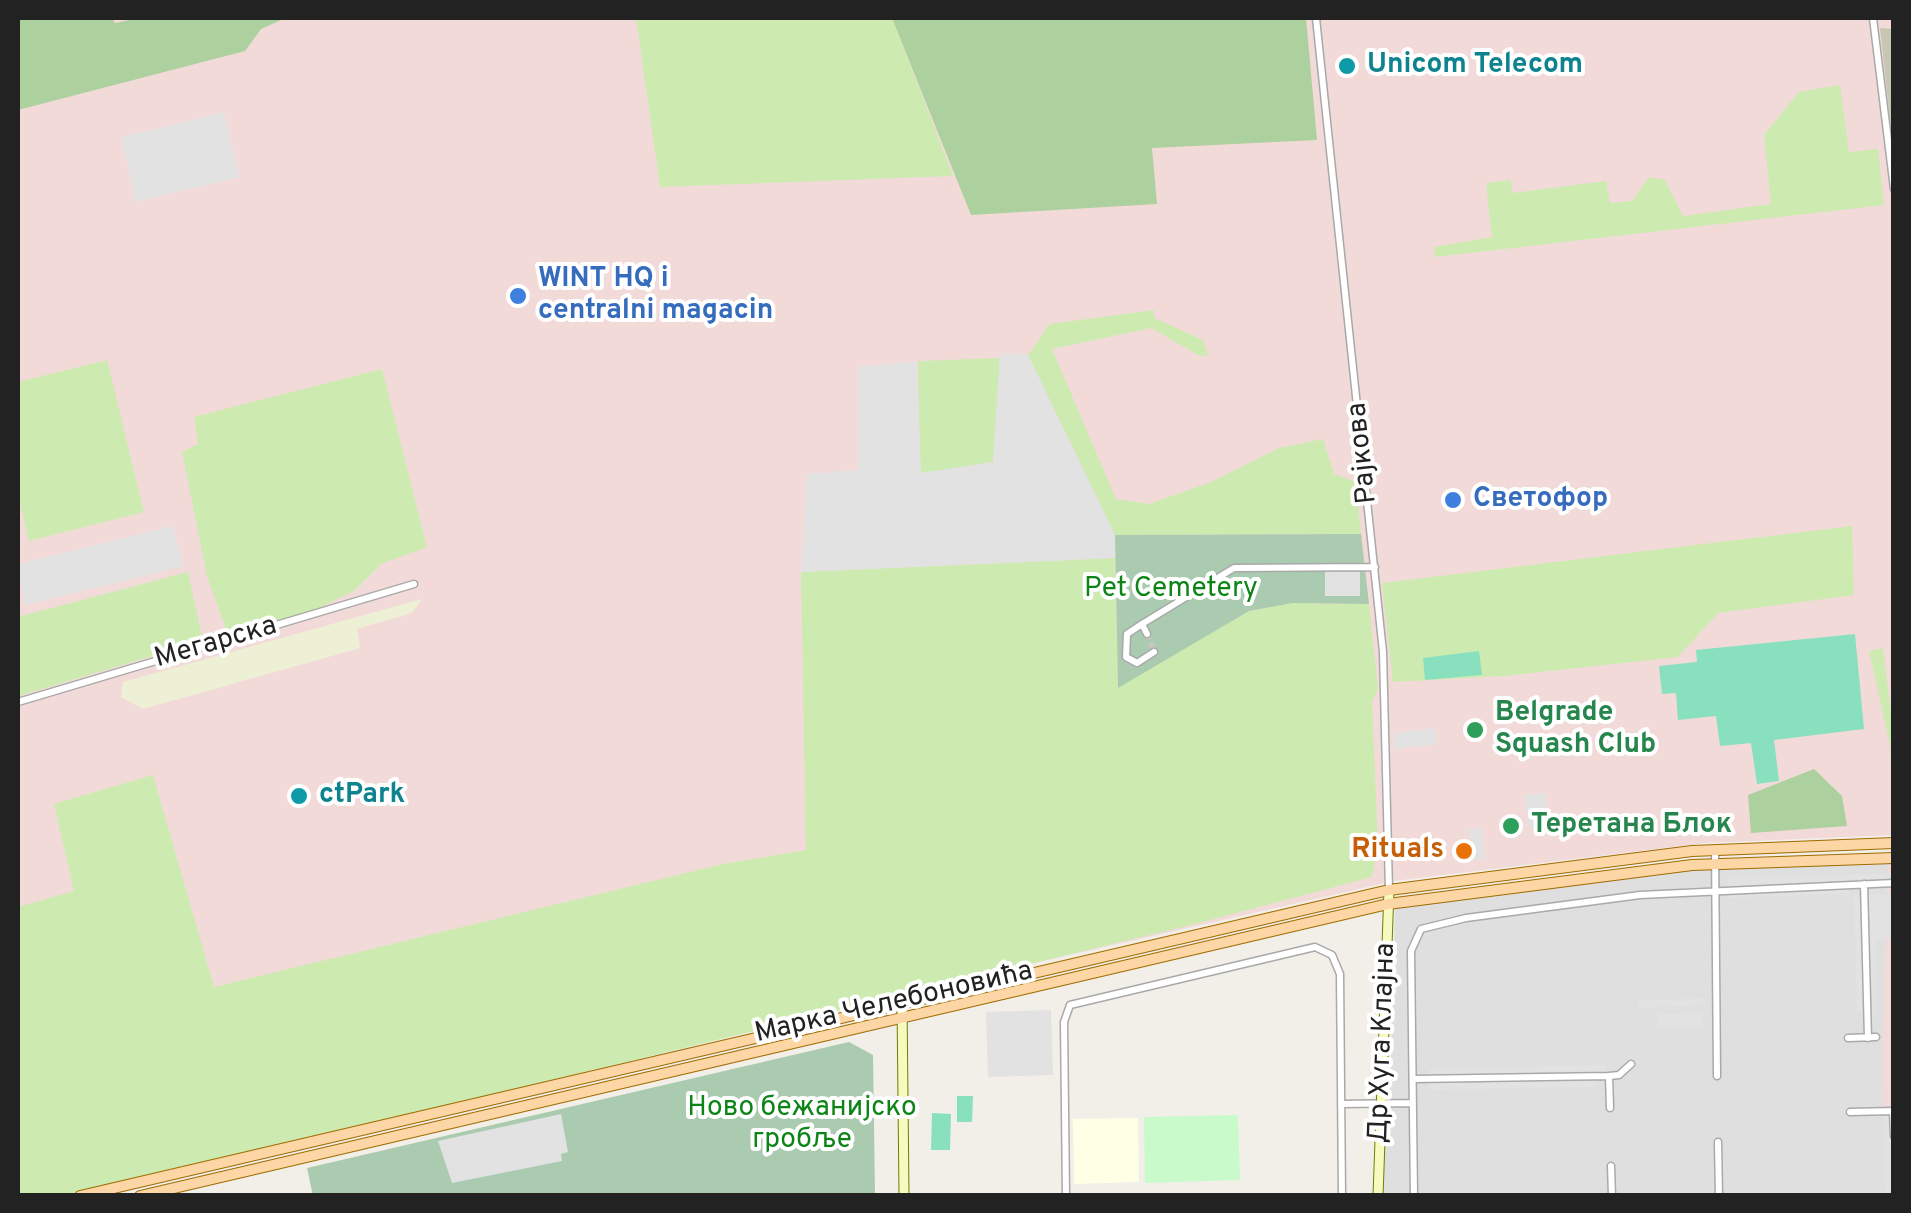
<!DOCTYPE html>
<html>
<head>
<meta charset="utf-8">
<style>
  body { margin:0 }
  #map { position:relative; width:1911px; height:1213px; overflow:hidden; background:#f2efe9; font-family:Overpass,sans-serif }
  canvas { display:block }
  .frame { position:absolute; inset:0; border:20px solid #222; pointer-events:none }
</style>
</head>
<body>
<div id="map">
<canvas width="1911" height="1213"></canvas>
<div class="frame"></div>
</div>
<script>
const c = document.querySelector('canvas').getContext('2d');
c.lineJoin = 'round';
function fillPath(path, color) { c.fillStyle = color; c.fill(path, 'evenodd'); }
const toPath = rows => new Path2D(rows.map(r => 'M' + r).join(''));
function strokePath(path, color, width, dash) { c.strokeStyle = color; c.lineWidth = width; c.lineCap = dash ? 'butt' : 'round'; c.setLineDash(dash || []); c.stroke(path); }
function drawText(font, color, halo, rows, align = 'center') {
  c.font = font + ' Overpass,sans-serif'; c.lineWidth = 8; c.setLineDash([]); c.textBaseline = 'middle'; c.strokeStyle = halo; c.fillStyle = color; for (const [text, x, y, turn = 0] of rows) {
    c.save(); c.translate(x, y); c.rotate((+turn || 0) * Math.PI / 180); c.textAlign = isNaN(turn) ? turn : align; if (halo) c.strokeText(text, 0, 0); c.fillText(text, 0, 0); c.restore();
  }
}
fillPath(toPath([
  [1893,862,1893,1195,1381,1196,1390,1089,1395,909,1484,894,1716,867]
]), '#e0dfdf');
fillPath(toPath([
  [18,18,1893,18,1893,835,1705,843,1394,881,18,1195],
  [1888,862,1893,862,1893,1106,1881,1107]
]), '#f2dad9');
fillPath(toPath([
  [1138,1118,1139,1182,1074,1184,1073,1119]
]), '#ffffe5');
fillPath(toPath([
  [1880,28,1893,29,1893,146]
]), '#c7c7b4');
fillPath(toPath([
  [422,599,412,613,357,629,360,648,143,709,121,697,123,682]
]), '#eef0d5');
fillPath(toPath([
  [636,18,892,18,953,176,660,187],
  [1840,85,1849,152,1878,149,1884,205,1435,257,1434,247,1492,237,1486,183,1511,180,1512,193,1606,181,1610,203,1632,201,1649,177,1665,180,1683,216,1771,204,1764,135,1799,92],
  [1154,310,1154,318,1203,340,1208,355,1200,356,1151,328,1052,349,1116,499,1149,504,1211,482,1279,448,1323,439,1334,474,1356,482,1361,534,1115,535,1028,355,1050,324],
  [1000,358,993,462,920,474,918,361],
  [107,360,144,512,29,541,18,495,18,382],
  [382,369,427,547,381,564,354,591,308,613,228,635,207,576,182,452,198,444,194,417],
  [1852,526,1854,595,1718,613,1678,657,1504,676,1393,682,1382,583],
  [1115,558,1118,687,1249,611,1293,603,1369,604,1378,689,1372,701,1378,848,1372,877,1191,925,78,1195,18,1196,18,907,74,891,54,804,153,775,214,987,723,864,806,850,801,572],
  [188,572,203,641,18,696,18,617],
  [1883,648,1893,729,1893,797,1890,745,1869,651]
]), '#cdebb0');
fillPath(toPath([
  [18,18,112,18,115,23,139,18,286,18,261,29,245,51,18,110],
  [892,18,1306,18,1317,140,1152,148,1157,204,971,215],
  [1814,769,1842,796,1847,826,1751,833,1748,795]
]), '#add19e');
fillPath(toPath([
  [1361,534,1369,604,1293,603,1249,611,1118,688,1115,535],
  [849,1042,873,1055,875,1195,313,1196,307,1168]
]), '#aacbaf');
fillPath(toPath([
  [1238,1115,1240,1180,1145,1183,1144,1117]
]), '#c8facc');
fillPath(toPath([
  [1855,634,1864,729,1774,740,1779,781,1757,784,1751,743,1720,746,1716,716,1678,720,1676,693,1662,694,1659,666,1697,662,1696,650],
  [1479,651,1482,675,1425,680,1423,658],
  [957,1096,973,1096,972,1122,957,1122],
  [932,1113,951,1114,950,1150,931,1150]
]), '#88e0be');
fillPath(toPath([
  [224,112,240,177,136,202,121,137],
  [1000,353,1028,355,1115,535,1115,558,801,572,807,474,858,470,858,367,917,361,921,473,993,462],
  [173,526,183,566,25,605,18,564],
  [1360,570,1360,596,1325,596,1325,571],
  [1435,728,1437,744,1394,749,1394,733],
  [1545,793,1548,827,1528,828,1525,795],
  [1482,828,1485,859,1472,860,1469,829],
  [1894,874,1893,879,1849,879,1848,893,1728,898,1728,877],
  [1854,894,1893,894,1893,938,1876,939,1877,1015,1857,1011],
  [1705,998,1705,1005,1638,1008,1638,1001],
  [1051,1010,1053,1075,988,1077,986,1012],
  [1702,1013,1702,1027,1657,1028,1657,1014],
  [1606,1065,1606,1073,1429,1076,1429,1069],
  [1596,1080,1596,1087,1429,1090,1429,1083],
  [561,1114,568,1152,561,1154,562,1161,452,1183,438,1141],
  [1883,1114,1891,1114,1892,1195,1885,1195]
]), '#e2e2e2');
strokePath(toPath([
  [1147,634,1154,652]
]), '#c8c6c1', 6, [6, 3]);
const minor = toPath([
  [1316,18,1383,652,1389,890],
  [1873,18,1894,189],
  [1142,624,1234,568,1375,567],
  [1147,634,1142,624,1127,634,1126,657,1137,663,1154,652],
  [18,702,414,584],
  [1715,849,1717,1076],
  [1864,884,1868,1038],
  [1848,1038,1876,1037],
  [1609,1076,1619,1075,1631,1064],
  [1413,1079,1609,1076,1610,1108],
  [1341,1104,1413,1103],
  [1893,1111,1894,1136],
  [1850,1112,1894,1111],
  [1718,1142,1719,1196],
  [1611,1166,1612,1196],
  [1066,1196,1064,1022,1070,1005,1315,947,1332,955,1340,974,1342,1196],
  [1414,1196,1411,951,1421,929,1466,918,1640,895,1894,883]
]);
const secondary = toPath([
  [902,1002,904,1196],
  [1378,1196,1389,890]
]);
const primary = toPath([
  [80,1196,1389,890,1692,851,1894,843],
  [140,1196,1388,904,1692,865,1894,858]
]);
strokePath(minor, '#a9a9a9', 9);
strokePath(secondary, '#707d05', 11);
strokePath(primary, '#a06b00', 12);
strokePath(minor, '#fff', 6);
strokePath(secondary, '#f7fabf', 9);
strokePath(primary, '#fcd6a4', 10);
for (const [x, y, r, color] of [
  [1347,66,10,"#0f9aa8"],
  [518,296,10,"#3f7fe0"],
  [1453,500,10,"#3f7fe0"],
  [1475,730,10,"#2e9e5b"],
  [299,796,10,"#0f9aa8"],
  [1511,826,10,"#2e9e5b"],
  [1464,851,10,"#e8710a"]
]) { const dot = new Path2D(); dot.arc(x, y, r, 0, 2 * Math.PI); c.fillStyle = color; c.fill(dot); strokePath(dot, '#fff', 4); }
drawText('bold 28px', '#0d838f', '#fff', [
  ["Unicom Telecom",1367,66],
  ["ctPark",319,796]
], 'left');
drawText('bold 28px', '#366cbe', '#fff', [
  ["WINT HQ i",538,280],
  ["centralni magacin",538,312],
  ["Светофор",1473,500]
], 'left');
drawText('28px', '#222', '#fff', [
  ["Рајкова",1364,453,-96],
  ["Мегарска",216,644,-16],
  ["Марка Челебоновића",894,1004,-13],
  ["Др Хуга Клајна",1384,1043,-88]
]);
drawText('28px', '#0c8416', '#fff', [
  ["Pet Cemetery",1171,590],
  ["Ново бежанијско",802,1109],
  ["гробље",802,1141]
]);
drawText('bold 28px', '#27864d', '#fff', [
  ["Belgrade",1495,714],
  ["Squash Club",1495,746],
  ["Теретана Блок",1531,826]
], 'left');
drawText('bold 28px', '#c56008', '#fff', [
  ["Rituals",1444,851]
], 'right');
</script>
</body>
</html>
